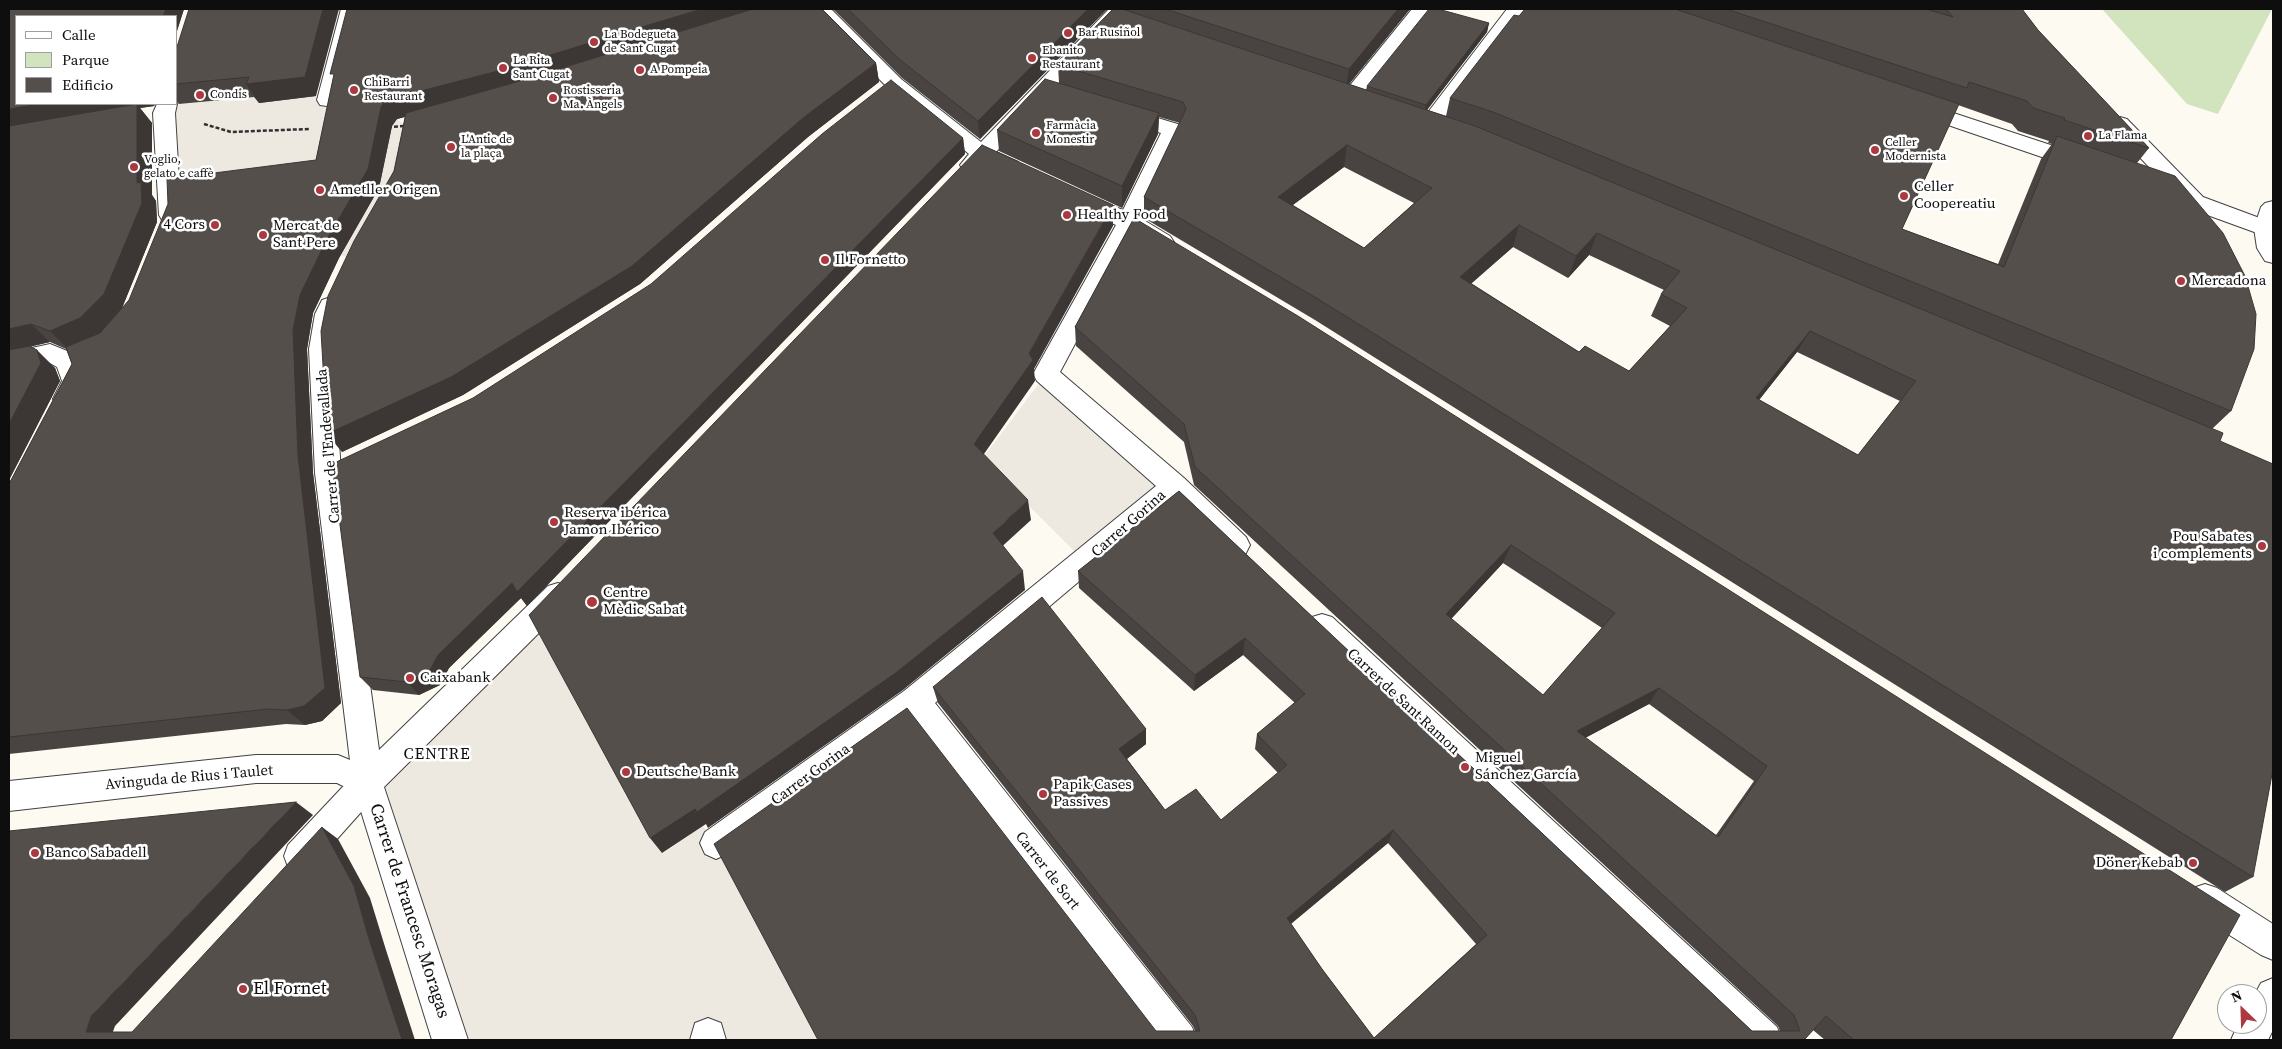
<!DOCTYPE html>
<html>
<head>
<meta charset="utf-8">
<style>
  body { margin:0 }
  #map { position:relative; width:2282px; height:1049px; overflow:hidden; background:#fdfaf1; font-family:"Source Serif 4",serif }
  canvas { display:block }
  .frame { position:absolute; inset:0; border:10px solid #0e0e0e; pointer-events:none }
  .legend { position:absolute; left:15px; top:15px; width:162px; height:90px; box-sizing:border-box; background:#fff; border:1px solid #9f9f9f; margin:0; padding:6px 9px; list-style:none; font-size:15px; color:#0e0e0e }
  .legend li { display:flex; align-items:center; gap:10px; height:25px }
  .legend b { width:25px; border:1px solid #9f9f9f }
  .north { position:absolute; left:2217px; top:984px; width:50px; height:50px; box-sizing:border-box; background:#fff; border:1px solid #9f9f9f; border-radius:50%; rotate:336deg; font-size:14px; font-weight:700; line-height:20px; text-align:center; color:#0e0e0e }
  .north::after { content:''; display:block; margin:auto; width:18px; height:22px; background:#ac3840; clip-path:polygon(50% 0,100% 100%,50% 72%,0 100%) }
</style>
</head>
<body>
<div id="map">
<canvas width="2282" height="1049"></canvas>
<div class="frame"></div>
<ul class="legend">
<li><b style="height:6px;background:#fff"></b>Calle</li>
<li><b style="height:14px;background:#d2e4be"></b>Parque</li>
<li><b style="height:14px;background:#554f4c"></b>Edificio</li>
</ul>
<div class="north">N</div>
</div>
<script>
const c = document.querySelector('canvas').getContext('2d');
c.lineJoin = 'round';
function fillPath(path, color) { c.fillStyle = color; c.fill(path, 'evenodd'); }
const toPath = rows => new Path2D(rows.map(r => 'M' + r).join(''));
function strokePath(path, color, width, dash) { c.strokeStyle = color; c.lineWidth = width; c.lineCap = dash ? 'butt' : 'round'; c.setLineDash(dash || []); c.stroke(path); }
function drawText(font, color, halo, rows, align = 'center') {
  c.font = font + ' "Source Serif 4",serif'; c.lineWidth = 5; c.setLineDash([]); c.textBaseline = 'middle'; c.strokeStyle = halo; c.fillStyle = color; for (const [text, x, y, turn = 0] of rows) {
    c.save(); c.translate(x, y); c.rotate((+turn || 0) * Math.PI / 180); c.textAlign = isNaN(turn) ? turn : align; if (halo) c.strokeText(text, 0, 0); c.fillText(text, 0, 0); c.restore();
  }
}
fillPath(toPath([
  [2102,9,2272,9,2218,114,2187,104]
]), '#d2e4be');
fillPath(toPath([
  [261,96,314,96,327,100,326,120,391,113,405,126,392,189,353,259,336,254,170,222,173,105],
  [1046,374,1183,494,1085,562,982,459],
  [535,619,663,853,703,826,716,843,821,1040,450,1040,368,782]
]), '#ede9e0');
const service = toPath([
  [1412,9,1432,9,1357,102,1350,104,1343,102,1340,98,1343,94,1412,9],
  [708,1018,721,1023,726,1040,690,1040,695,1023,708,1018]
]);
const pedestrian = toPath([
  [341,9,361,9,337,100,334,105,327,106,320,105,317,100,341,9],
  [810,9,831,9,901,79,981,142,1109,9,1130,9,996,152,1018,162,1021,167,1018,172,1010,174,985,164,979,170,971,172,963,170,960,165,969,154,887,87,810,9],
  [1507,9,1527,9,1436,130,1429,132,1422,130,1418,125,1422,120,1507,9],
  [1917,101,2090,158,2093,163,2090,168,2082,170,2074,168,1910,112,1907,107,1910,102,1917,101],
  [176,102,177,104,175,113,181,215,178,220,170,223,162,220,159,215,153,113,157,104,176,102],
  [1124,108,1181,125,1184,130,1142,219,1170,236,1174,242,1170,248,1162,250,1154,248,1133,235,1060,372,1184,478,1246,537,1250,545,1246,553,1236,556,1226,553,1173,502,935,703,1192,1027,1197,1040,1157,1040,912,721,727,854,716,859,705,854,700,843,705,832,904,691,1156,486,1037,381,1033,374,1116,225,1070,204,1067,199,1070,194,1078,192,1123,210,1161,133,1117,120,1113,115,1117,110,1124,108],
  [2120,117,2127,119,2203,197,2273,223,2273,233,2265,236,2257,233,2155,196,2152,191,2155,186,2166,185,2113,129,2109,124,2113,119,2120,117],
  [331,297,340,300,343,306,339,314,333,349,341,473,379,750,548,586,558,583,568,586,572,595,568,604,379,792,312,867,300,872,288,867,284,856,288,845,352,777,315,473,309,349,315,314,322,300,331,297],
  [1322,614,1332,617,1777,1027,1782,1040,1738,1040,1312,635,1307,626,1312,617,1322,614],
  [2205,884,2217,888,2273,924,2273,960,2261,955,2193,912,2188,900,2193,888,2205,884]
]);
const minor = toPath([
  [50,344,77,355,80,361,88,381,75,406,66,409,57,406,53,399,62,381,57,367,48,362,9,371,9,353,50,344]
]);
const tertiary = toPath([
  [2273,201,2273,263,2265,261,2257,248,2254,228,2261,207,2265,203,2273,201],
  [256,755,338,755,379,772,468,1040,432,1040,355,792,337,783,256,783,9,811,9,781,256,755],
  [2273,978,2273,1030,2268,1040,2231,1040,2238,1024,2257,1024,2257,994,2255,994,2261,983,2273,978]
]);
strokePath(service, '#414141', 2);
strokePath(pedestrian, '#414141', 2);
strokePath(minor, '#414141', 2);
strokePath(tertiary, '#414141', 2);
strokePath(toPath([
  [204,124,231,132,309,129],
  [388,127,405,126]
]), '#303030', 2.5, [4, 2]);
fillPath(service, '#fff');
fillPath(pedestrian, '#fff');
fillPath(minor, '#fff');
fillPath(tertiary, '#fff');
fillPath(toPath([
  [9,9,184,9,176,34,176,16,16,16,154,106,140,108,152,123,152,195,156,201,157,222,122,308,316,160,333,79,876,63,879,82,808,137,640,284,463,395,342,452,394,171,405,117,397,119,392,126,379,188,339,258,313,313,307,349,313,473,341,703,322,721,305,725,286,724,9,754,9,484,72,364,66,349,50,342,31,346,55,368,60,381,9,480],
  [833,9,1107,9,980,139,902,78],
  [1127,9,1410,9,1349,84,1366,90,1367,86,1489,23,1487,32,1427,110,1446,116,1450,98,1525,9,2022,9,2038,30,2149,148,2137,163,2231,411,2212,429,2220,441,2253,877,2225,892,1315,320,1144,218,1144,197,1180,123,1159,117,1158,134,1122,208,999,151,997,130,1059,83,1058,65,1127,10],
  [1958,105,2012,124,2018,131,2049,141,2048,143,2052,144,2041,159,1998,264,1902,229],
  [1344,167,1414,203,1364,248,1293,205],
  [1513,247,1568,278,1589,255,1664,290,1661,294,1651,316,1670,326,1629,371,1579,352,1471,283],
  [1797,352,1900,401,1858,455,1759,400],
  [176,50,316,96,259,103,254,97,179,104,176,101],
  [963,138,965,154,527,606,521,598,449,668,440,685,419,695,373,690,360,677,473,398],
  [1134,218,2171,1040,1825,1040,1813,1030,1804,1040,818,1040,1156,1031,1195,1031,1193,1026,938,703,933,687,1146,729,1146,744,1127,759,1165,810,1221,820,1278,773,1255,749,1257,734,1295,703,1243,655,1194,691,1079,588,1078,571,1179,491,1752,1031,1780,1031,1778,1026,1194,485,1184,442,1076,346,1075,327],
  [1503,563,1602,628,1543,695,1451,619],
  [1649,704,1754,781,1716,835,1585,738],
  [1388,843,1476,944,1374,1038,1322,969,1291,924]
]), '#494441');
fillPath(toPath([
  [166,9,184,9,176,34,176,16,163,16],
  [323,9,339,9,316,96,259,103,246,84],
  [701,9,767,9,506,90,397,119,392,126,379,188,339,258,313,313,307,349,313,473,341,703,322,721,305,725,287,710,298,456,293,330,300,295,381,107,386,100],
  [1088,9,1107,9,980,139,978,121],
  [1398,9,1410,9,1346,88,1349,69],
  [1489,23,1487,32,1424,114,1426,105],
  [876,63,879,82,808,137,640,284,463,395,342,452,327,434,803,118],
  [39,104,156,104,154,106,140,108,152,123,152,195,156,201,157,222,120,313,97,336,68,349,50,331,9,130,9,109],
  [1159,113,1158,134,1122,208,1122,186],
  [963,138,965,154,527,606,521,598,449,668,440,685,419,695,407,682,438,655],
  [1347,145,1344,167,1275,218,1278,197],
  [1113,205,1113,226,1034,369,1035,381,977,464,974,444,1029,353],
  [1519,225,1513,247,1455,298,1460,277],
  [1597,233,1589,255,1568,278,1576,256],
  [31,324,50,342,9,352,9,329],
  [1810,331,1797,352,1744,419,1756,398],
  [37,350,55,368,60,381,9,480,9,424],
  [1028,500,1031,520,996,552,993,533],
  [1511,545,1503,563,1440,631,1446,614],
  [1023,571,1025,590,903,690,708,828,706,824,662,853,650,838],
  [1245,638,1243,655,1194,691,1195,675],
  [1659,688,1649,704,1568,747,1577,731],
  [1146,729,1146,744,1120,764,1119,749],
  [296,802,313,815,115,1026,110,1040,86,1032,91,1016],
  [322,827,338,839,370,898,386,950,415,1040,402,1040],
  [1393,830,1388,843,1283,930,1287,918]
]), '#3c3735');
const building = toPath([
  [9,9,166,9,163,16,16,16,16,104,39,104,9,109,9,9],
  [189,9,323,9,305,77,246,84,249,77,176,84,176,50,189,9],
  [347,9,701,9,498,71,386,100,381,107,368,169,327,239,300,295,293,330,298,456,325,688,304,706,287,710,268,709,9,737,9,484,72,364,66,347,100,333,129,300,168,204,167,179,316,160,334,74,330,74,347,9],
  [753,9,822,9,876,63,803,118,632,266,451,377,327,434,321,331,328,296,354,241,394,171,406,113,513,83,753,9],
  [848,9,1088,9,978,121,899,59,848,9],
  [1113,9,1122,9,1475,126,2223,433,2220,441,2273,464,2273,769,2253,877,1318,299,1144,197,1186,109,1183,102,1058,65,1113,9],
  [1347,145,1432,188,1364,248,1278,197,1347,145],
  [1519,225,1576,256,1597,233,1680,271,1661,294,1687,308,1629,371,1585,346,1579,352,1460,277,1519,225],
  [1810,331,1916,381,1858,455,1756,398,1810,331],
  [1165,9,1398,9,1349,69,1165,9],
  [1429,9,1438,9,1489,23,1426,105,1367,86,1429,9],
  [1525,9,1675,9,1959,104,1902,229,2004,267,2057,136,2175,176,2223,233,2245,276,2256,314,2254,349,2231,411,1493,112,1450,98,1514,15,1519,16,1525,9],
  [1726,9,1926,9,1953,17,1946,9,2022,9,2038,30,2149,148,2064,120,2065,118,2033,108,2027,101,1969,82,1967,88,1726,9],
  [1045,79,1159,113,1122,186,997,130,1045,79],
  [891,80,963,138,517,592,512,583,438,655,429,672,407,682,360,677,332,464,473,398,651,284,822,134,891,80],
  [137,104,137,183,141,182,142,203,104,294,80,318,50,331,31,324,9,329,9,126,137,104],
  [982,145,1113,205,1029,353,1033,360,974,444,1028,500,993,533,1023,571,897,672,697,812,695,809,650,838,529,615,982,145],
  [1134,218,1298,316,2240,915,2171,1040,1854,1040,1826,1016,1804,1040,818,1040,714,844,907,708,1156,1031,1200,1031,1195,1015,933,687,1042,597,1146,729,1119,749,1165,810,1196,789,1221,820,1287,765,1257,734,1305,694,1245,638,1195,675,1078,571,1179,491,1752,1031,1800,1031,1794,1015,1195,467,1184,424,1075,327,1134,218],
  [1511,545,1615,613,1543,695,1446,614,1511,545],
  [1659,688,1767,766,1718,837,1577,731,1659,688],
  [1393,830,1487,935,1374,1038,1322,969,1287,918,1393,830],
  [29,346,37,350,41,363,9,424,9,350,29,346],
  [296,802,91,1016,86,1032,132,1032,322,827,354,886,369,939,402,1040,9,1040,9,831,296,802]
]);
fillPath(building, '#554f4c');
strokePath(building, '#3c3735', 1);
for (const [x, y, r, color] of [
  [1068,33,5,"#ac3840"],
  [594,42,5,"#ac3840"],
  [1032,58,5,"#ac3840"],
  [503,68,5,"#ac3840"],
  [640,70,5,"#ac3840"],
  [354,90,5,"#ac3840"],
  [200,95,5,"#ac3840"],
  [553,98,5,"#ac3840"],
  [1036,133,5,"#ac3840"],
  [2088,136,5,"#ac3840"],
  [451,147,5,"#ac3840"],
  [1875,150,5,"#ac3840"],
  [134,167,5,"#ac3840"],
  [320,190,5,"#ac3840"],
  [1904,196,5,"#ac3840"],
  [1067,215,5,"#ac3840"],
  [215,225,5,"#ac3840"],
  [263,235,5,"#ac3840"],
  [825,260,5,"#ac3840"],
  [2181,281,5,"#ac3840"],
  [554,522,5,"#ac3840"],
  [2262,546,5,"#ac3840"],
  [592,602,6,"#ac3840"],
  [410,678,5,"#ac3840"],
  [1465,767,5,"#ac3840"],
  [626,772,5,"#ac3840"],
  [1043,794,5,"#ac3840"],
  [35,853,5,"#ac3840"],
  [2193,863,5,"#ac3840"],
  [243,989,5,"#ac3840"]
]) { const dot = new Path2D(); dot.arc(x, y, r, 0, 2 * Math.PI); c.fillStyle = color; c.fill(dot); strokePath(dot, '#fff', 2); }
drawText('12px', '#0e0e0e', '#fff', [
  ["Bar Rusiñol",1078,33],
  ["La Bodegueta",604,35],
  ["de Sant Cugat",604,49],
  ["Ebanito",1042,51],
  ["Restaurant",1042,65],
  ["La Rita",513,61],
  ["Sant Cugat",513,75],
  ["A Pompeia",650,70],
  ["ChiBarri",364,83],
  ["Restaurant",364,97],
  ["Rostisseria",563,91],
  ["Ma. Àngels",563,105],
  ["Condis",210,95],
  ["Farmàcia",1046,126],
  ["Monestir",1046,140],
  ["La Flama",2098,136],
  ["L'Antic de",461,140],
  ["la plaça",461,154],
  ["Celler",1885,143],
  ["Modernista",1885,157],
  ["Voglio,",144,160],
  ["gelato e caffè",144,174]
], 'left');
drawText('15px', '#0e0e0e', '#fff', [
  ["Celler",1914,187],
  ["Coopereatiu",1914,204],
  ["Ametller Origen",330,190],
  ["Healthy Food",1077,215],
  ["4 Cors",205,225,"right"],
  ["Mercat de",273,226],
  ["Sant Pere",273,243],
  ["Il Fornetto",835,260],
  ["Mercadona",2191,281],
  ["Reserva ibérica",564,513],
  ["Jamon Ibérico",564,530],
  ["Pou Sabates",2252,537,"right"],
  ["i complements",2252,554,"right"],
  ["Centre",603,593],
  ["Mèdic Sabat",603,610],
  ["Caixabank",420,678],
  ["Miguel",1475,758],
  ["Sánchez García",1475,775],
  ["Deutsche Bank",636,772],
  ["Papik Cases",1053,785],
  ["Passives",1053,802],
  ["Banco Sabadell",45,853],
  ["Döner Kebab",2183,863,"right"]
], 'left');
drawText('15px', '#0e0e0e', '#fff', [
  ["Carrer de l'Endevallada",329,446,-95],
  ["Carrer Gorina",1129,524,-41],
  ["Carrer de Sant Ramon",1403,702,43],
  ["Carrer Gorina",811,775,-36],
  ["Avinguda de Rius i Taulet",189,778,-5],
  ["Carrer de Sort",1047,871,52]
]);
c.letterSpacing = '1px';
drawText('16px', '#0e0e0e', '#fff', [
  ["CENTRE",437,755]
]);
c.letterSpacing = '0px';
drawText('18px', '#0e0e0e', '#fff', [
  ["Carrer de Francesc Moragas",409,911,72]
]);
drawText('18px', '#0e0e0e', '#fff', [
  ["El Fornet",253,989]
], 'left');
</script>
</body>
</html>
